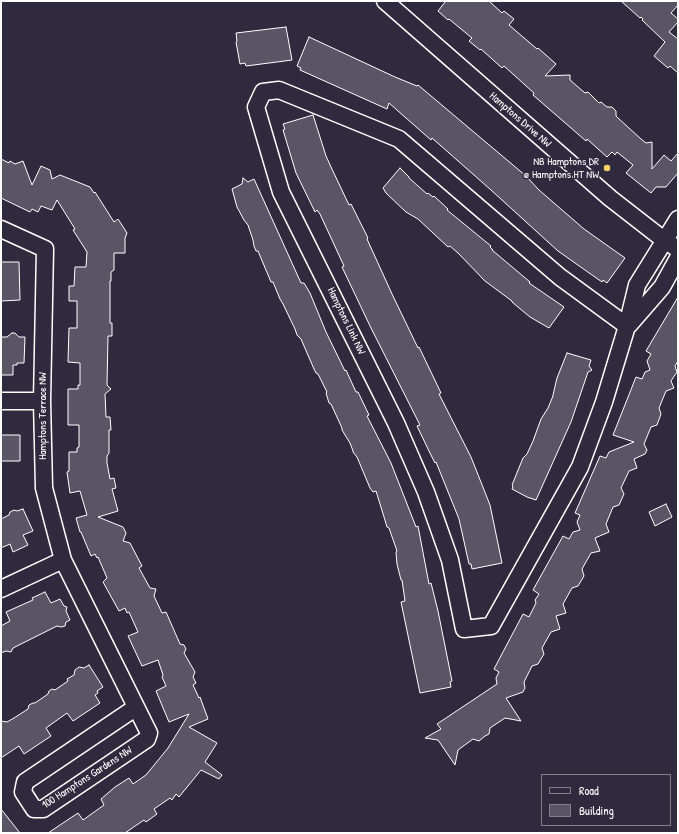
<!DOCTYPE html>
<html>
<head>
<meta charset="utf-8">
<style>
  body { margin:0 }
  #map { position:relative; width:679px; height:834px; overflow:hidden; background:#2f2a3d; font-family:"Patrick Hand",sans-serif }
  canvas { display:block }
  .frame { position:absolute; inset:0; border:2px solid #fff; pointer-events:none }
  .legend { position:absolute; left:541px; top:774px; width:130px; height:52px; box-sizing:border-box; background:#2f2a3d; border:1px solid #827f8b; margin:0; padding:5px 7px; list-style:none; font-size:12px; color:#fff }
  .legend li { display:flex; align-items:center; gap:8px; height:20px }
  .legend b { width:20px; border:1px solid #827f8b }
</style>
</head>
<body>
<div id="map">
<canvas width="679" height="834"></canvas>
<div class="frame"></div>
<ul class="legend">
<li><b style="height:5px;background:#2f2a3d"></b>Road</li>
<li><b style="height:11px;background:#595564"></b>Building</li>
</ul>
</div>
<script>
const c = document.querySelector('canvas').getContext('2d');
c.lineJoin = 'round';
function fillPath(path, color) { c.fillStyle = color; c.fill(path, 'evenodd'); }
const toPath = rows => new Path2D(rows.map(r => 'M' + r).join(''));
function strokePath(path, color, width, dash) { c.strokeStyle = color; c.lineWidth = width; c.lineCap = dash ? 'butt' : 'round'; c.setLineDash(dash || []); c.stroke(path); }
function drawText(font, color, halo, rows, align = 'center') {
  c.font = font + ' "Patrick Hand",sans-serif'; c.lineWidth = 3; c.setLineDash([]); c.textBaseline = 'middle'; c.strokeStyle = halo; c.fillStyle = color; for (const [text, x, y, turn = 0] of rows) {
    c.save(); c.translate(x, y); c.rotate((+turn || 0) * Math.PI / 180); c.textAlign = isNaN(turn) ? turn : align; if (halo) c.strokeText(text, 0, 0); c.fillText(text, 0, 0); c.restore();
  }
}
const building = toPath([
  [446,1,489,1,502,13,504,11,514,19,509,25,537,49,538,48,556,64,545,76,570,75,570,80,585,93,588,92,599,103,601,102,607,107,612,107,616,111,616,116,618,118,641,139,646,143,652,142,652,169,664,155,671,161,678,153,678,173,666,187,656,187,651,193,626,173,633,165,617,152,615,155,612,152,607,157,587,139,586,141,533,95,534,93,504,66,502,68,481,49,480,50,469,41,472,38,449,19,448,20,438,11,446,1],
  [621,1,678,1,678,5,671,13,678,19,678,22,669,32,678,39,678,73,670,66,668,68,654,56,665,42,642,20,643,19,641,17,640,18,621,1],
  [286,27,292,60,246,66,245,63,240,64,236,42,237,41,236,33,286,27],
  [309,37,395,77,417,86,418,85,526,176,539,190,584,229,625,258,607,283,603,280,602,282,558,251,491,190,432,138,431,140,389,103,387,109,300,70,301,68,297,66,309,37],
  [313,115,326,156,331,167,349,205,351,204,368,238,367,239,392,294,418,348,419,347,441,393,439,394,471,457,490,505,502,563,472,569,471,564,469,564,459,519,436,462,435,463,429,451,417,426,420,425,371,328,342,267,344,266,320,214,317,210,315,212,296,173,283,130,285,129,283,124,313,115],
  [1,159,9,163,10,161,15,164,23,161,32,185,41,166,50,170,52,179,60,175,90,187,94,193,95,192,114,222,118,219,127,233,125,238,125,253,114,253,114,270,111,272,111,281,110,281,110,323,112,323,112,336,108,336,107,385,111,389,105,394,106,417,110,417,111,430,109,430,109,453,107,456,107,463,110,479,114,478,116,488,112,489,118,511,98,517,123,527,126,533,123,541,130,543,142,566,139,568,150,588,156,589,154,596,162,613,166,612,180,644,184,645,186,649,184,653,195,672,193,677,196,683,193,685,199,698,200,697,208,719,189,727,217,743,205,762,222,775,219,779,201,770,179,797,176,794,172,800,170,798,154,809,157,814,146,822,144,820,125,833,48,833,78,813,83,820,104,805,101,799,115,787,129,778,133,784,146,775,168,748,189,714,169,722,156,691,166,686,162,677,163,675,158,660,142,666,128,636,138,632,129,612,127,613,125,608,119,611,103,582,107,578,98,557,97,558,95,554,91,556,81,532,80,532,76,518,87,515,80,491,70,493,67,472,69,471,69,452,77,452,77,448,79,447,79,425,68,425,68,389,78,389,78,385,80,385,80,363,68,362,69,328,77,328,77,301,69,301,69,286,74,286,75,267,86,267,87,252,73,230,75,229,57,200,52,210,41,206,38,212,32,209,30,212,1,198,1,159],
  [400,168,409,177,409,178,427,194,428,193,433,197,434,196,448,209,447,210,491,246,490,247,493,250,492,250,530,282,529,283,564,307,549,328,530,317,512,302,512,301,485,281,459,254,450,246,448,247,418,219,406,212,386,193,383,188,400,168],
  [243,178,248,182,254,179,301,283,304,283,310,293,326,332,345,371,346,370,356,392,358,392,369,415,367,416,391,463,416,527,418,526,429,584,431,583,438,611,452,681,450,682,451,687,420,693,401,602,405,601,402,580,401,580,397,564,396,552,397,551,389,528,387,527,384,517,376,491,373,492,370,488,357,457,353,452,353,451,350,443,342,430,342,428,331,404,329,403,326,393,327,392,318,374,316,373,314,369,301,339,297,335,295,329,283,304,280,299,273,282,271,282,258,251,256,251,254,246,253,240,248,225,244,220,237,207,232,189,242,184,243,178],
  [1,262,19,262,20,300,1,301,1,262],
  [678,297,678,361,675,366,677,372,671,381,674,388,666,391,659,408,661,414,657,425,651,427,644,444,647,450,645,454,634,459,637,468,629,471,621,488,624,494,619,505,613,507,606,524,609,532,595,538,600,551,591,553,582,569,584,576,578,586,572,588,563,604,566,613,556,616,560,629,551,632,542,648,544,654,538,664,532,666,524,682,525,688,523,692,506,698,521,721,505,718,490,728,489,734,485,736,479,741,473,739,458,750,455,765,438,740,425,738,441,729,437,724,497,684,496,678,499,672,494,669,523,614,529,617,536,603,535,600,539,594,533,590,563,536,569,539,573,532,580,530,577,522,580,515,575,513,600,456,606,458,609,452,634,442,613,435,636,377,642,379,645,372,650,370,647,361,651,354,646,351,678,297],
  [12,333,15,333,19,337,25,337,24,363,17,363,17,365,13,365,13,375,1,375,1,337,7,337,12,333],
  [567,353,591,360,589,366,592,370,588,372,571,422,536,500,527,497,512,489,513,486,512,485,523,458,527,454,533,441,541,419,548,408,553,396,553,395,557,378,567,353],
  [1,435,20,435,20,461,1,461,1,435],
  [666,504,672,517,655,526,649,512,666,504],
  [23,509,33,531,23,535,28,545,13,552,10,544,1,548,1,519,9,515,10,512,14,510,17,511,23,509],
  [45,592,51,603,60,599,64,606,67,607,66,611,70,620,66,622,65,626,61,627,57,626,13,648,11,652,6,651,1,653,1,626,10,621,6,612,33,600,32,598,45,592],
  [89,665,103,687,97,691,98,693,95,695,100,703,73,721,67,713,46,728,51,736,24,754,19,746,1,758,1,721,7,722,14,718,28,709,29,705,33,703,35,703,48,694,49,691,52,689,55,690,68,681,67,679,74,675,75,670,79,667,84,668,89,665],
  [1,809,20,833,1,833,1,809]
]);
fillPath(building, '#595564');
strokePath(building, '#fff', 1);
const minor = toPath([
  [385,1,610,198,664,240,678,249],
  [279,90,399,139,560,277,627,326,604,402,580,467,491,626,464,629,450,560,426,492,396,423,281,192,256,107,263,92,279,90],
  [1,229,45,249,42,401,44,488,63,560,149,733,147,739,43,809,34,809,23,792,25,782,135,708],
  [629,325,662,287,678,258],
  [627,326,637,285,678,219],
  [1,401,42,401],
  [1,589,63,560]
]);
strokePath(minor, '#fff', 19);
strokePath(minor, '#2f2a3d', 16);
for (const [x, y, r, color] of [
  [607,168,4,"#ffd166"]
]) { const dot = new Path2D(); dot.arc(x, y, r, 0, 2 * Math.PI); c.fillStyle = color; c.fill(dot); strokePath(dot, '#2f2a3d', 1.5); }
drawText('11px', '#fff', '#2f2a3d', [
  ["Hamptons Drive NW",520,120,41],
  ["Hamptons Link NW",346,321,64],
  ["Hamptons Terrace NW",43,416,-90],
  ["100 Hamptons Gardens NW",87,778,-33]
]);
drawText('11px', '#fff', '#2f2a3d', [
  ["NB Hamptons DR",599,162],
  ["@ Hamptons HT NW",599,175]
], 'right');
</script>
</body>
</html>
